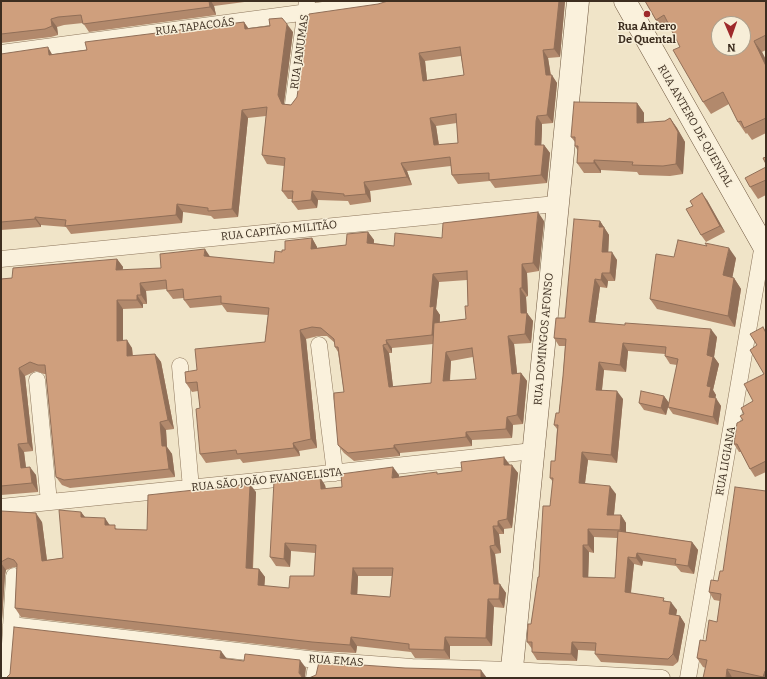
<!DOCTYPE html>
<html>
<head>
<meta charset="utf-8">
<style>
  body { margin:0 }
  #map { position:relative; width:767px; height:679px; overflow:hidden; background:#f0e4c8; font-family:Bitter,serif }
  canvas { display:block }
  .frame { position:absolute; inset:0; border:2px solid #3d2e20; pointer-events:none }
  .north { position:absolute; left:711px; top:16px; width:40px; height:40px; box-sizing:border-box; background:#f7eed8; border:1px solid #ada18e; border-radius:50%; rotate:178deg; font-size:11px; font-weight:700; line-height:16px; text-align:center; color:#3d2e20 }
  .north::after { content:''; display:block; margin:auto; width:14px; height:18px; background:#9e2a2b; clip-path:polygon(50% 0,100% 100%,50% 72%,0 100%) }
</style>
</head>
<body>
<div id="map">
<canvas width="767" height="679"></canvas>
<div class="frame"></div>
<div class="north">N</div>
</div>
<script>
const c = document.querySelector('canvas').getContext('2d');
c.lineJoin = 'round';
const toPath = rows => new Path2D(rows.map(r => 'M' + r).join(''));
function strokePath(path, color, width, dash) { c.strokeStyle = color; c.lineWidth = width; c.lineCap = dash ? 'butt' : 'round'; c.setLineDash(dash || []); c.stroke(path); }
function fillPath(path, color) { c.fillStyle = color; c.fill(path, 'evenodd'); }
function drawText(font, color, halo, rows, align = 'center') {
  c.font = font + ' Bitter,serif'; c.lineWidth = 3; c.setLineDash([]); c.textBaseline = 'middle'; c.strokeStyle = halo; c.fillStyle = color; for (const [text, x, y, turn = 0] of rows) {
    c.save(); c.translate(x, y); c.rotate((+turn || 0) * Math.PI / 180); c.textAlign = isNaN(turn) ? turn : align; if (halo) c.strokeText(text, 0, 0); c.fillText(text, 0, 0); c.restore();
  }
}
const street = toPath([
  [1,53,390,1],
  [293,104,307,1],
  [1,259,556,204],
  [319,345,335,473],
  [180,366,191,488],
  [37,380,49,502],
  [1,507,267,480,533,451],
  [11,625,317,660,412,667,511,670,662,678],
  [8,678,14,576],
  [314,678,317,660],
  [688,678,763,244]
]);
const secondary = toPath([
  [625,1,766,250],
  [511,678,578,1]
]);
strokePath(street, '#8d765c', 17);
strokePath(secondary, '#6f573f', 23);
strokePath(street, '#faf1dc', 16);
strokePath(secondary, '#faf1dc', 22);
fillPath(toPath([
  [1,1,252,1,214,6,216,15,89,32,83,23,64,25,57,27,58,35,51,37,1,43],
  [565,1,560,57,548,58,551,75,557,83,553,123,542,124,542,129,541,145,544,145,550,153,547,183,495,188,490,181,458,184,452,175,451,166,407,171,412,185,370,191,371,202,350,205,348,201,318,200,317,208,298,210,292,202,293,199,288,199,282,191,284,166,267,164,262,155,266,116,248,118,238,217,214,219,211,216,183,212,182,223,71,234,66,227,41,225,41,227,1,230,1,54,53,55,87,50,244,22,249,29,293,32,284,103,284,104,291,105,378,4],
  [461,56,464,75,427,80,425,61],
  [457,123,458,143,439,145,436,126],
  [645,1,766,1,766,50,762,52,766,60,766,133,752,140,747,133,746,134,738,122,729,104,711,114,703,102,680,47,670,28,664,31,656,20],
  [637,103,644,113,644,123,665,121,670,118,677,128,685,142,683,174,670,176,639,175,637,172,601,170,601,173,584,173,577,163,578,151,575,146,575,142,571,137],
  [766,167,766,195,758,199,750,187],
  [707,200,725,232,706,242,701,235],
  [544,221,539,271,527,273,528,296,526,297,527,313,533,321,531,343,514,344,517,373,521,373,527,381,523,424,513,425,512,438,472,440,472,446,400,453,400,456,354,461,344,453,338,445,344,392,338,352,335,347,335,343,327,336,318,336,306,339,317,448,299,451,300,456,243,463,240,459,206,463,200,454,200,408,198,391,192,392,186,383,197,370,265,342,268,315,227,312,222,305,190,308,184,300,184,298,173,299,167,291,167,289,146,291,147,304,143,304,143,308,123,309,123,340,132,348,133,356,155,354,161,362,174,429,166,430,167,447,172,454,175,477,70,488,62,485,56,477,46,374,44,374,36,371,25,376,33,451,24,452,26,468,36,475,38,492,1,495,1,279,12,278,117,259,123,267,122,270,161,268,210,257,274,263,282,252,285,250,312,238,317,247,317,248,346,245,368,232,374,240,374,243,394,246],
  [467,280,468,306,466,319,440,322,440,315,436,309,439,282],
  [433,344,431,383,393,387,389,353,392,353,392,348],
  [473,357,476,379,450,381,451,361],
  [600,221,609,235,608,252,617,260,615,281,608,281,607,288,600,287,595,323,717,337,714,357,719,364,713,390,716,395,715,398,721,406,718,425,673,414,668,407,666,415,644,410,639,403,664,396,669,403,677,365,670,364,665,356,665,354,628,351,626,372,604,370,602,390,623,399,617,463,588,460,585,483,616,494,614,515,621,515,626,523,626,532,692,542,698,550,694,574,681,572,676,566,643,561,642,566,634,564,631,593,666,601,677,610,676,615,680,616,685,624,678,662,673,666,601,662,595,654,596,651,578,650,577,661,537,660,532,652,532,649,527,642,531,624,539,577,550,506,553,482,550,478,555,461,557,429,554,425,559,413,563,376,565,346,559,346,554,338,565,318],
  [594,537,617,538,615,578,588,577,589,552,594,553],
  [674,257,736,258,732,278,734,278,741,289,735,327,657,309,650,299],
  [763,327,766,332,766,472,755,477,750,469,741,452,739,452,734,444,743,420,744,414,753,401,764,374,757,345],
  [510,465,518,473,512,528,504,529,504,534,499,534,501,553,495,554,499,584,506,593,504,608,494,607,492,646,450,646,450,659,415,658,411,652,357,646,356,653,318,651,21,617,15,608,17,567,14,567,6,570,5,575,1,635,1,562,42,522,47,560,63,558,81,512,85,517,110,525,117,529,147,530,256,492,253,569,259,569,265,577,264,586,289,588,314,576,315,553,291,551,290,567,276,566,270,557,325,485,326,489,342,487,399,475,398,477,438,474],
  [358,576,392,576,390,597,357,594],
  [766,491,766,678,738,678,732,677,703,667,697,658,706,641,717,622,720,601,714,600,709,592,718,581]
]), '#b2896c');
fillPath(toPath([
  [209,1,211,1,214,6,216,15,210,7],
  [559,1,565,1,560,57,554,49],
  [51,19,57,27,58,35,52,26],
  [244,22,249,30,245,29],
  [287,24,293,32,284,103,288,112,282,104,278,95],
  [754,41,762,52,766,60,766,66],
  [48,47,53,56,49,55],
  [543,50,548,58,551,78,552,75,557,83,553,123,547,115,546,75],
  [419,53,425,61,428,89,423,81],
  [637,103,644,113,644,133,637,123],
  [242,110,248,118,238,217,232,209],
  [537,116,542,124,542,129,541,153,535,145,536,121],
  [430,118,436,126,440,153,434,145],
  [670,118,677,128,685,142,683,174,676,164],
  [544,145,550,153,547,183,541,175],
  [594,160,601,170,601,173,594,163],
  [401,163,407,171,412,185,407,177],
  [364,182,370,191,371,202,366,194],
  [312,191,318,200,317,208,311,200],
  [702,193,707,200,725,232,720,226],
  [177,204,183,212,182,223,176,215],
  [538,212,544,221,539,271,533,263],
  [35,217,41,225,41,227,35,219],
  [600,221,609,235,608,259,602,252,599,227],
  [368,232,374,240,373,251,367,243],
  [312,238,317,247,316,257,311,249],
  [729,248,736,258,731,285,723,275],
  [205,249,211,258,204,256],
  [612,252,617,260,615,281,610,273],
  [117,259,123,267,122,278,116,270],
  [522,264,527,273,528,296,522,288],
  [602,273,608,281,607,288,601,280],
  [433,274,439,282,436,309,440,315,438,343,432,335,430,307],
  [734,278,741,289,735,327,728,316],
  [595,279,600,287,594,330,589,322],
  [140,283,146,291,147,304,141,295],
  [520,288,526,297,527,316,527,313,533,321,531,343,525,334,521,313],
  [137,295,143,304,143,308,137,300],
  [117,300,123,309,123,349,117,341],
  [711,329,717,337,714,357,719,364,713,390,716,395,714,404,709,397,707,386,707,355],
  [300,330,306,339,317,448,311,439],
  [508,336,514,344,518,382,512,374],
  [127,340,132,348,133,365,127,356],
  [386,340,392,348,392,353,387,344],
  [623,343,628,351,626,372,620,365],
  [383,345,389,353,394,395,389,387],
  [446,352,451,361,449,390,443,381],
  [155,354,161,362,174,429,168,420],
  [599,362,604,370,601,398,596,390],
  [19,368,25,376,33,451,28,443],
  [521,373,527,381,523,424,517,415],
  [617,391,623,399,617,463,611,455],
  [664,396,669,403,666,415,661,408],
  [716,398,721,406,718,425,713,417],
  [507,417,513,425,512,438,506,429],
  [160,422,166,430,167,447,172,454,175,477,169,469,162,446],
  [466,432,472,440,472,446,466,437],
  [293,443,299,451,300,456,294,448],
  [18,444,24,452,27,476,21,468],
  [394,445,400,453,400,456,394,448],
  [582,452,588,460,584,491,579,483],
  [504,457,510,465,504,465],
  [512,465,518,473,512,528,507,519],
  [30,467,36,475,38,492,32,483],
  [393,467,399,475,398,487,392,478],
  [320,477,325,485,327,498,321,489],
  [250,484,256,492,252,577,246,568],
  [610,486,616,494,613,523,607,515],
  [81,512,87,520,81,517],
  [36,513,42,522,48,569,42,561],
  [621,515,626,523,626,538,620,530],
  [105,518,111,527,105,525],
  [498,521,504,529,504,534,498,526],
  [493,526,499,534,501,553,495,545],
  [588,529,594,537,594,553,588,545],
  [692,542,698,550,694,574,688,566],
  [285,543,291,551,290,567,284,559],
  [583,545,589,552,588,585,583,577],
  [490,546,495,554,499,591,500,584,506,593,504,608,499,599,494,584],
  [637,553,643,561,642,566,636,558],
  [628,557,634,564,630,599,625,592],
  [1,563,6,570,5,575,1,635],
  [353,568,358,576,357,602,351,594],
  [259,569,265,577,264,594,258,585],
  [488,599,494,607,492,646,486,638],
  [671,602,677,610,675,622,669,614],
  [680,616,685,624,678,662,673,654],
  [351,637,357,646,356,653,350,645],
  [445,637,450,646,450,659,444,650],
  [572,642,578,650,577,661,571,654],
  [221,651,227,659,220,658],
  [300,660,306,668,305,678,303,678,299,673],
  [727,669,732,677,732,678,726,678],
  [481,670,487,678,481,678],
  [765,671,766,672,766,678,764,678,763,677]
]), '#916f58');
const building = toPath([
  [1,1,209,1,210,7,83,24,81,15,58,17,51,19,52,26,45,29,1,34,1,1],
  [388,1,559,1,554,49,543,50,546,75,552,75,547,115,537,116,536,121,535,145,544,145,541,175,489,180,489,173,452,175,450,157,401,163,407,177,364,182,366,194,344,196,344,194,312,191,311,200,292,202,293,191,282,191,285,158,262,155,267,107,242,110,232,209,208,211,208,208,177,204,176,215,65,226,66,220,35,217,35,219,1,222,1,54,48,47,49,55,87,50,85,42,244,22,245,29,270,26,269,19,282,18,287,24,278,95,282,104,291,105,297,97,309,14,378,4,388,1],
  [460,47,464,75,423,81,419,53,460,47],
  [456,114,458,143,434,145,430,118,456,114],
  [645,1,766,1,766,35,754,41,766,66,766,118,744,128,741,121,738,122,723,92,703,102,673,50,680,47,664,15,656,20,645,1],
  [719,24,743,24,743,48,719,48,719,24],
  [574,102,637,103,637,123,665,121,670,118,678,132,676,164,663,166,632,165,633,162,594,160,594,163,577,163,578,146,575,146,575,137,571,137,574,102],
  [766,157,766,164,763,158,766,157],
  [766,167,766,180,750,187,745,178,766,167],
  [702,193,720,226,701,235,686,209,693,206,690,201,702,193],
  [538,212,533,263,522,264,522,288,520,288,521,313,527,313,525,334,508,336,512,374,521,373,517,415,507,417,506,429,466,432,466,437,394,445,394,448,348,453,338,445,334,399,334,393,344,392,338,347,335,347,334,339,321,328,312,327,300,330,311,439,293,443,294,448,237,454,236,450,200,454,196,409,200,408,197,382,186,383,185,372,197,370,195,349,265,342,269,308,221,303,221,296,184,300,183,289,167,291,166,280,140,283,141,295,137,295,137,300,117,300,117,341,127,340,127,356,155,354,168,420,160,422,162,446,166,446,169,469,64,480,56,477,45,365,38,365,30,362,19,368,28,443,18,444,21,468,30,467,32,483,1,486,1,279,12,278,13,268,117,259,116,270,161,268,160,254,205,249,204,256,274,263,275,251,282,252,282,250,285,250,285,241,312,238,311,249,346,245,347,234,368,232,367,243,394,246,395,233,442,238,443,223,538,212],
  [467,271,468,306,465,306,466,319,434,323,431,383,389,387,383,345,387,344,386,340,432,335,434,306,430,307,433,274,467,271],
  [472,348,476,379,443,381,446,352,472,348],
  [574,219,600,221,599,227,604,227,602,252,612,252,610,273,602,273,601,280,595,279,589,322,625,325,625,323,711,329,707,355,713,357,707,386,711,387,709,397,716,398,713,417,668,407,678,359,665,356,666,347,623,343,620,365,599,362,596,390,617,391,611,455,582,452,579,483,610,486,607,515,621,515,620,530,588,529,588,545,583,545,583,577,615,578,618,531,692,542,688,566,675,564,676,559,637,553,636,558,628,557,625,592,664,598,663,601,671,602,669,614,680,616,673,654,668,659,595,654,596,643,572,642,571,654,532,652,532,642,527,642,528,624,531,624,538,577,539,577,543,506,550,506,553,478,550,478,551,461,555,461,558,425,554,425,556,413,559,413,563,376,566,339,554,338,556,318,565,318,574,219],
  [678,240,707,246,705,243,729,248,723,275,734,278,728,316,650,299,656,254,674,257,678,240],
  [763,327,766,333,766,461,750,469,737,444,734,444,737,423,743,420,740,416,744,414,741,408,753,401,744,384,764,374,750,350,757,345,750,334,763,327],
  [641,391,664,396,661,408,639,403,641,391],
  [504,457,504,465,512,465,507,519,498,521,498,526,493,526,495,545,490,546,494,584,500,584,499,599,488,599,486,638,445,637,444,650,409,649,409,644,351,637,350,645,312,642,15,608,17,564,14,560,8,558,1,562,1,511,36,513,42,561,63,558,59,510,81,512,81,517,105,518,105,525,115,525,115,529,147,530,148,495,250,484,246,568,259,569,258,585,289,588,290,576,314,576,316,545,285,543,284,559,270,557,274,481,320,477,321,489,342,487,341,474,393,467,392,478,437,472,437,474,462,471,461,462,504,457],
  [353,568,393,568,390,597,351,594,353,568],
  [735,487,766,491,766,671,765,671,763,677,727,669,726,678,703,678,707,660,697,658,700,640,706,641,709,620,717,622,721,594,709,592,711,580,718,581,720,571,723,571,735,487],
  [14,627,221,651,220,658,244,661,245,654,300,660,299,673,302,677,305,678,6,678,10,674,14,627],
  [319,662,405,668,481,670,481,678,309,678,316,675,319,662]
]);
fillPath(building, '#cf9f7d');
strokePath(building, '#916f58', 1);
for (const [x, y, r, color] of [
  [647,14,4,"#9e2a2b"]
]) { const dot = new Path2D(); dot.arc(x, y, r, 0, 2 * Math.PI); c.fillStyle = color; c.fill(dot); strokePath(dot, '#f7eed8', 1.5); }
drawText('11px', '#3d2e20', '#f7eed8', [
  ["RUA TAPACOÁS",195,27,-7],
  ["RUA JANUMAS",300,52,-82],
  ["RUA ANTERO DE QUENTAL",695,126,60],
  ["RUA CAPITÃO MILITÃO",279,231,-6],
  ["RUA DOMINGOS AFONSO",544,339,-85],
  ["RUA LIGIANA",726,461,-80],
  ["RUA SÃO JOÃO EVANGELISTA",267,480,-6],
  ["RUA EMAS",336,661,4]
]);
drawText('bold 11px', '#3d2e20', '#f7eed8', [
  ["Rua Antero",647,27],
  ["De Quental",647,40]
]);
</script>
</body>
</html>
